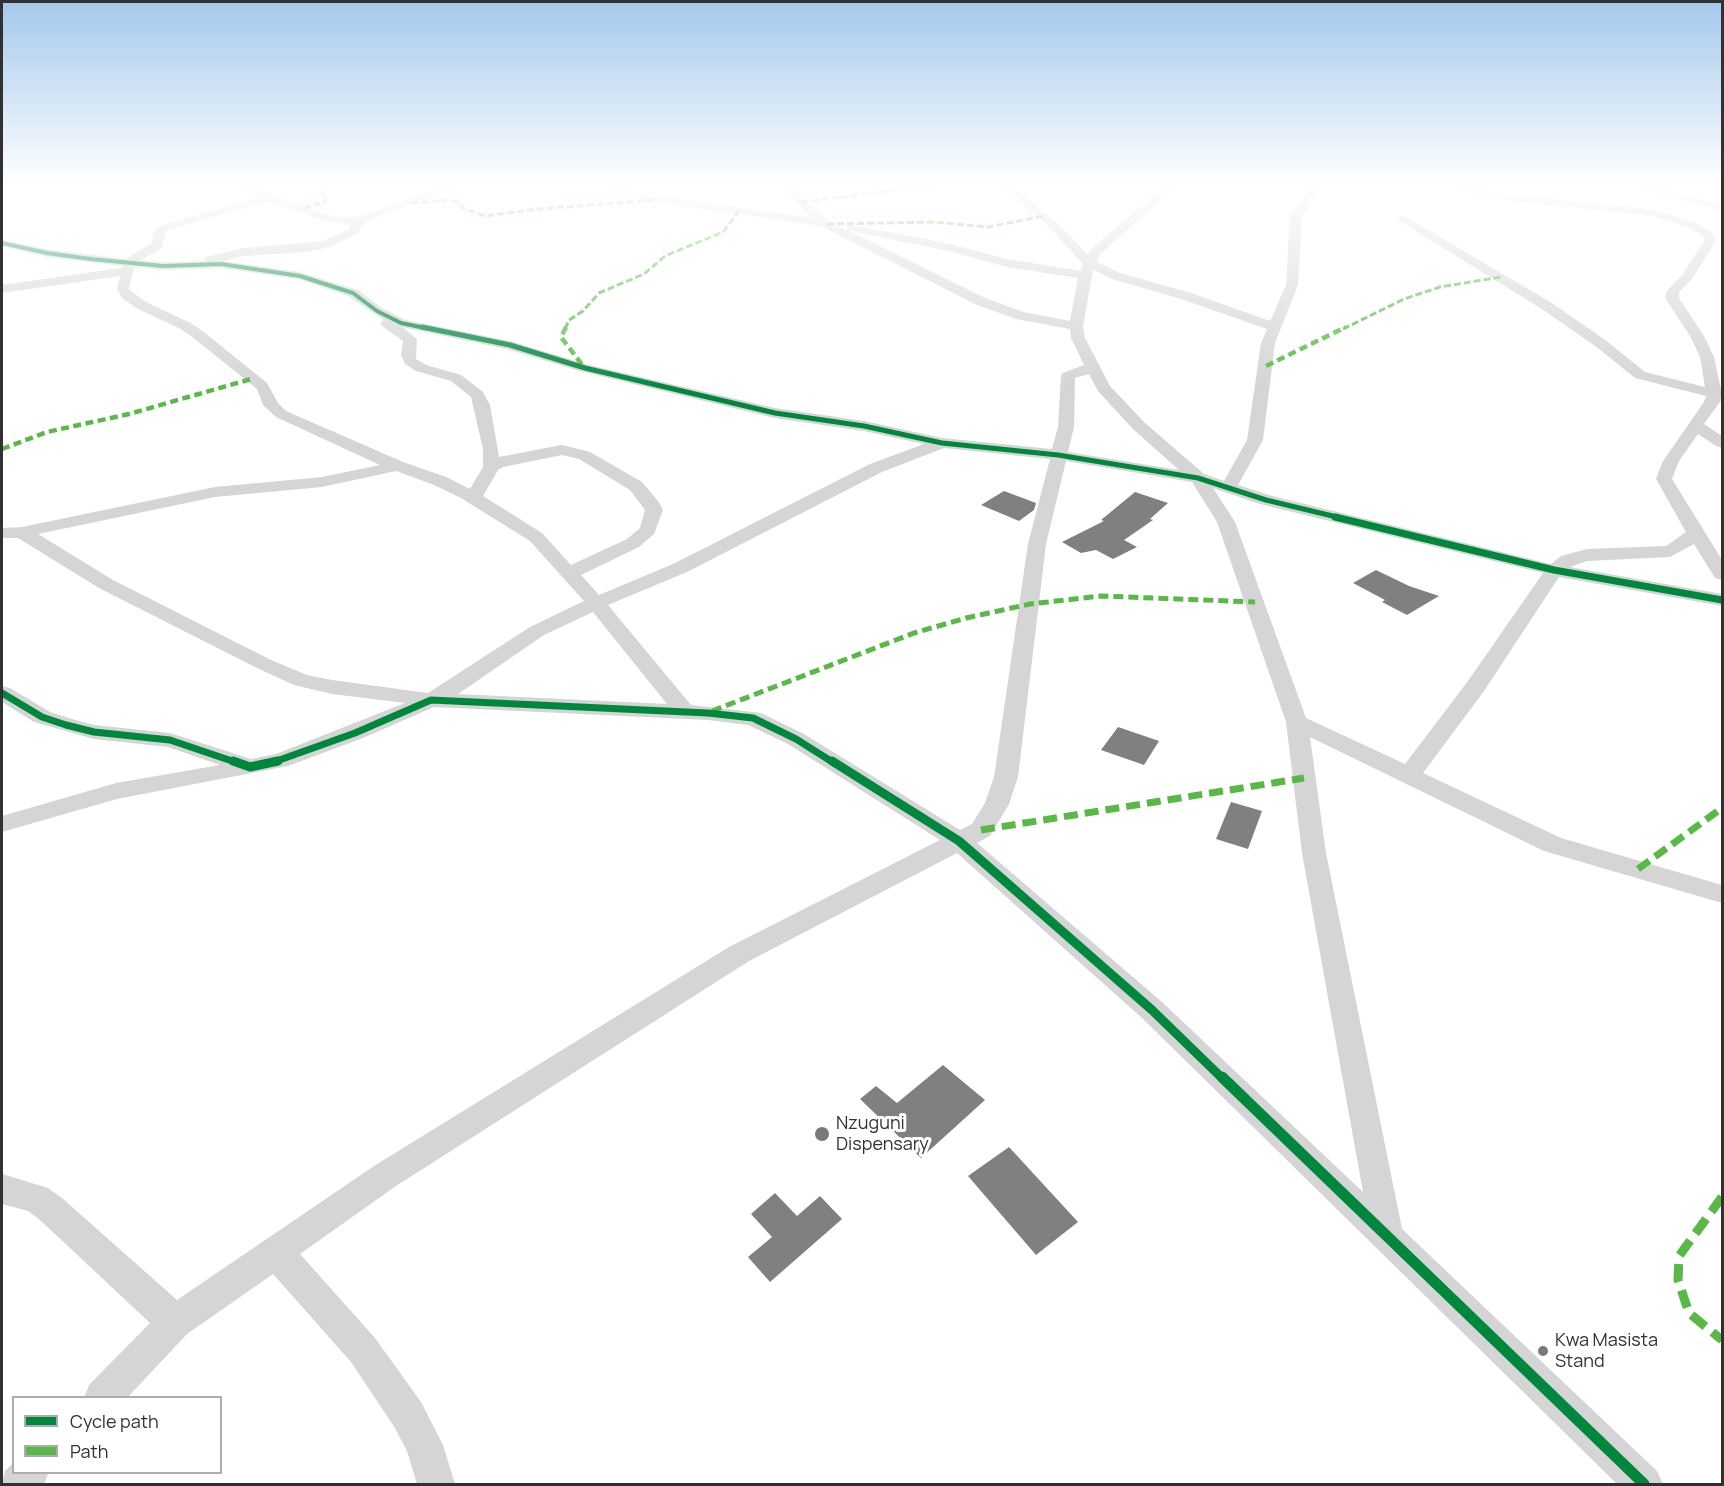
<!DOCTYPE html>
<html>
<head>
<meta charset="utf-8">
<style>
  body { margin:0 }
  #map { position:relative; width:1724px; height:1486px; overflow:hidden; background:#fff; font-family:Manrope,sans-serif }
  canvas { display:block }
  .frame { position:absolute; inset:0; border:3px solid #313131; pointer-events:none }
  .legend { position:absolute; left:12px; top:1396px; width:210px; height:78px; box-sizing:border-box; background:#fff; border:2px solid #adadad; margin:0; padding:8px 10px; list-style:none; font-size:18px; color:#313131 }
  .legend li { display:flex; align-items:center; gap:12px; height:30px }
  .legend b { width:30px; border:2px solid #adadad }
</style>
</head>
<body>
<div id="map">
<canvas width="1724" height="1486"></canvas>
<div class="frame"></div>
<ul class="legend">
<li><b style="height:8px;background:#00873e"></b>Cycle path</li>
<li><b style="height:8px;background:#58b947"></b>Path</li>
</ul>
</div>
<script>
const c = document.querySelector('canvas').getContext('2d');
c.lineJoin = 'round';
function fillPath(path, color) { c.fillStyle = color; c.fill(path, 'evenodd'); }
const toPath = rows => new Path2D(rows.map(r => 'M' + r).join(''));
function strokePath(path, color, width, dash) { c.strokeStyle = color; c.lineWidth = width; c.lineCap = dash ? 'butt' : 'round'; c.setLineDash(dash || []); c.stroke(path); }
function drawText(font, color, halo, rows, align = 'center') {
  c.font = font + ' Manrope,sans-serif'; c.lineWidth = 6; c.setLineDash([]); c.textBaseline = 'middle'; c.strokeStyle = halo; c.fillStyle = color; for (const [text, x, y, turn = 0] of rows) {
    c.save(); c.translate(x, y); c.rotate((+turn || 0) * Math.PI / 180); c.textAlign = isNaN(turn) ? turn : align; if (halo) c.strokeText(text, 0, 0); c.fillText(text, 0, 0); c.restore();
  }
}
fillPath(toPath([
  [1004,491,1036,503,1034,510,1019,521,981,505],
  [1135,492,1168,503,1150,519,1153,520,1124,540,1137,547,1113,559,1096,550,1081,553,1062,542,1104,521,1101,520],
  [1376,570,1409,586,1439,596,1407,615,1382,602,1385,600,1353,583],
  [1118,727,1159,741,1144,765,1101,750],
  [1231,802,1262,811,1248,849,1216,839],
  [943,1065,985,1100,921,1158,860,1099,876,1086,897,1103],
  [1009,1147,1078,1222,1036,1255,968,1176],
  [775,1193,797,1216,820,1196,842,1219,770,1282,748,1257,772,1237,751,1214]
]), '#808080');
fillPath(toPath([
  [16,181,6,188,2,189,3,181,16,181],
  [220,181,236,181,331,216,349,218,368,214,458,181,474,181,367,221,361,226,358,233,331,247,305,252,244,256,223,261,300,272,358,290,382,308,405,320,510,341,589,365,775,408,864,421,942,438,1052,449,1058,427,1061,376,1063,373,1084,365,1071,338,1070,329,1016,319,975,304,821,226,640,200,591,181,607,181,642,194,812,218,774,181,786,181,828,221,846,230,847,226,851,225,946,243,1007,259,1081,271,1083,264,1045,223,1007,193,986,181,1000,181,1015,189,1053,219,1088,255,1091,249,1171,181,1183,181,1100,254,1097,262,1120,273,1191,293,1270,321,1286,285,1290,216,1312,187,1320,181,1332,181,1320,191,1302,216,1298,285,1275,343,1263,440,1238,485,1272,496,1551,564,1561,556,1587,549,1666,546,1686,532,1656,479,1663,461,1704,402,1706,396,1635,378,1598,348,1542,309,1396,219,1398,217,1406,217,1552,303,1608,342,1645,372,1705,387,1700,357,1690,336,1665,298,1667,291,1682,275,1704,241,1703,236,1688,227,1653,216,1499,199,1420,181,1442,181,1499,193,1654,210,1696,223,1712,232,1716,241,1691,280,1679,292,1679,298,1704,336,1714,357,1722,394,1720,402,1704,424,1722,436,1722,448,1716,446,1698,434,1679,461,1672,479,1722,560,1722,580,1715,578,1694,544,1670,557,1587,561,1570,567,1722,594,1722,606,1559,577,1484,691,1423,773,1561,838,1722,885,1722,903,1544,851,1310,737,1326,853,1402,1229,1657,1471,1663,1484,1617,1484,1142,1018,957,853,749,961,396,1186,300,1254,375,1338,421,1402,443,1445,455,1484,417,1484,407,1451,395,1428,351,1362,273,1274,187,1334,127,1398,84,1398,89,1385,150,1323,40,1220,28,1211,2,1204,2,1174,48,1188,62,1198,177,1300,374,1166,729,947,940,840,788,744,748,725,708,720,434,707,363,738,288,766,117,799,2,832,2,816,116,783,220,765,168,747,94,739,34,722,2,702,2,686,10,688,50,712,72,719,94,725,170,733,251,759,276,754,405,703,332,694,294,685,257,668,99,588,18,538,2,538,2,528,22,527,215,487,322,477,380,465,276,417,263,405,257,389,195,339,181,329,138,309,122,298,117,289,120,276,2,293,2,285,121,268,122,266,47,257,2,246,2,240,47,249,126,259,152,243,153,233,160,226,259,197,220,181],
  [269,201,325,221,350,224,349,229,324,241,244,248,206,257,204,261,163,262,141,260,162,248,165,234,168,230,269,201],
  [849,231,945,250,1007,267,1078,278,1070,321,1024,312,985,298,849,231],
  [134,267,163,270,221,268,298,279,348,296,384,320,380,323,382,326,403,341,401,355,405,364,416,371,451,381,471,397,483,449,483,467,470,489,446,477,403,462,286,411,278,403,267,383,205,333,191,323,148,303,132,292,129,289,134,267],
  [1093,270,1112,279,1181,299,1267,329,1261,343,1247,440,1224,481,1204,474,1145,423,1110,386,1085,338,1083,326,1093,270],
  [402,327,507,349,580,371,775,418,864,431,924,444,870,464,673,564,599,595,581,575,639,547,654,534,663,510,658,501,642,482,590,452,562,445,499,457,490,405,483,392,461,375,426,365,416,359,417,339,402,327],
  [1089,374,1098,391,1133,429,1179,470,1068,452,1074,427,1075,378,1089,374],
  [944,448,1050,459,1028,544,994,777,985,803,972,824,960,830,804,734,761,713,691,705,608,605,687,572,882,472,944,448],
  [562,455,579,459,630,490,645,510,640,528,627,539,571,565,542,533,483,496,498,470,503,467,562,455],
  [1066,461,1192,482,1217,522,1286,722,1302,853,1363,1192,1162,1002,977,843,990,836,1009,804,1018,777,1046,544,1066,461],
  [396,471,434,485,461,498,530,541,584,601,530,627,428,693,332,680,307,675,271,660,113,580,38,534,215,497,322,487,396,471],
  [1213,488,1260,504,1543,573,1468,681,1405,764,1306,718,1235,522,1213,488],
  [593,612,667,704,458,694,544,635,593,612],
  [1614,181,1633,181,1722,205,1722,211,1614,181],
  [14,1462,14,1472,49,1472,44,1484,2,1484,5,1471,14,1462]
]), '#d5d5d5');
strokePath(toPath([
  [802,202,969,181],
  [412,203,451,200,458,202,463,208,485,216,537,209,655,200],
  [304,208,326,201,320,181],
  [827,224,935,222,988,227,1043,216],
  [565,329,569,320,583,311,599,293,644,274,665,256,723,232,739,211],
  [1343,329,1404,299,1440,287,1501,277]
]), '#58b947', 3, [7, 3]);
strokePath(toPath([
  [566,327,561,337,583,366],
  [1266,366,1346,327],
  [2,449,47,432,129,414,251,379]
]), '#58b947', 4.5, [8, 4.5]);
strokePath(toPath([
  [712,711,914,633,966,618,1030,604,1101,596,1255,602]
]), '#58b947', 5, [10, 5]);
strokePath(toPath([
  [981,830,1304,778],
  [1638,869,1722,808]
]), '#58b947', 7, [14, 7]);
strokePath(toPath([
  [1722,1197,1679,1256,1678,1280,1689,1313,1722,1340]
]), '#58b947', 9, [18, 9]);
strokePath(toPath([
  [2,243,47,253,91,259,163,266,221,264,300,276,353,293,377,311,401,323,430,329]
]), '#00873e', 4);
strokePath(toPath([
  [422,327,510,345,585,368,775,413,864,426,942,443,1058,455,1198,478,1266,500,1341,518]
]), '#00873e', 5);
strokePath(toPath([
  [1335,517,1554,570,1722,600],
  [2,693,42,717,66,725,94,732,170,740,238,763],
  [271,763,355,733,431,700,708,713,753,718,796,739,834,763]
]), '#00873e', 7);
strokePath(toPath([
  [233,761,250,767,278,761],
  [832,761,959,841,1152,1010,1223,1079]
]), '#00873e', 9);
strokePath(toPath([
  [1222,1077,1644,1484]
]), '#00873e', 11);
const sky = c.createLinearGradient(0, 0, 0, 389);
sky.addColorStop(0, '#a3c8ec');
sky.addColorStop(0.47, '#fff');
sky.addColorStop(1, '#ffffff00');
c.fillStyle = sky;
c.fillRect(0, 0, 1724, 389);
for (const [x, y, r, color] of [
  [822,1134,8,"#797979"],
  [1543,1351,6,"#797979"]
]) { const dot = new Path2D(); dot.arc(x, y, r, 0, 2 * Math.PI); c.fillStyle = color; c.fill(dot); strokePath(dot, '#fff', 2); }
drawText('18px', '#313131', '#fff', [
  ["Nzuguni",836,1124],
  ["Dispensary",836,1145],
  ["Kwa Masista",1555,1341],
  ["Stand",1555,1362]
], 'left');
</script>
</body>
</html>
